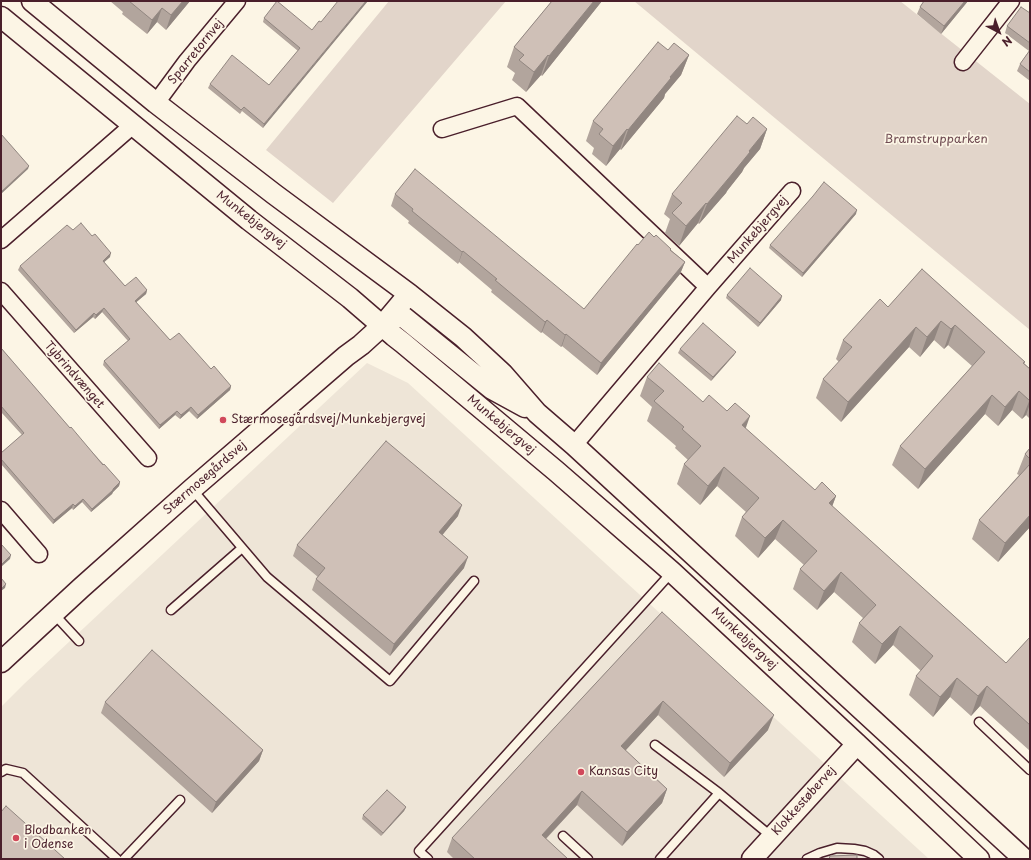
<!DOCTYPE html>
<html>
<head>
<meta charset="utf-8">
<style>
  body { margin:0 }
  #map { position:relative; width:1031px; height:860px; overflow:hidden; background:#fcf5e5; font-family:"Playpen Sans",sans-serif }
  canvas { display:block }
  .frame { position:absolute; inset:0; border:2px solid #4a1f2b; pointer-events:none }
  .north { position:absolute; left:979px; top:12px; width:40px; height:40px; -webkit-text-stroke:3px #fcf5e5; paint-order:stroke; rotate:139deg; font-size:11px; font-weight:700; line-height:16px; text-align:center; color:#4a1f2b }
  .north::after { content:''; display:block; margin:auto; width:14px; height:18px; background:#4a1f2b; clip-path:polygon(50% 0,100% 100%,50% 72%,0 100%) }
</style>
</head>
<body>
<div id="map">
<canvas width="1031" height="860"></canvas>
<div class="frame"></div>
<div class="north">N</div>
</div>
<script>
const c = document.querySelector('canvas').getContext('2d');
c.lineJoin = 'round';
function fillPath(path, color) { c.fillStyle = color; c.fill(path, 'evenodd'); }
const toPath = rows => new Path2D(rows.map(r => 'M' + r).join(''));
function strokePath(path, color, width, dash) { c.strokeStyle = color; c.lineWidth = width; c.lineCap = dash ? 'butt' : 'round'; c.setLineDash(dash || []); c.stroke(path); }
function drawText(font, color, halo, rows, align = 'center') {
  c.font = font + ' "Playpen Sans",sans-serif'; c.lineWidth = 3.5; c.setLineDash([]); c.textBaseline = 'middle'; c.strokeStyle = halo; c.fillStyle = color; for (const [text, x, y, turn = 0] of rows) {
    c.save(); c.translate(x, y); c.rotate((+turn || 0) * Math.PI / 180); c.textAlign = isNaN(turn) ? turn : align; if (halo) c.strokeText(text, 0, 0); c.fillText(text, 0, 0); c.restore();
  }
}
fillPath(toPath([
  [367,363,408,383,929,859,1,859,1,707,24,684]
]), '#eee5d7');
fillPath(toPath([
  [389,1,506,1,333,203,266,150],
  [634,1,900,1,1030,104,1030,330]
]), '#e2d5ca');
const service = toPath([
  [192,489,267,577,390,681,474,581],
  [171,610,242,548],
  [54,614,79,641],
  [979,722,1030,770],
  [655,745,719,793],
  [1,772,6,769,23,773,117,859],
  [563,836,588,859],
  [124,859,180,800],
  [428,859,419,851,672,572],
  [660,859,719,793,772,837],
  [807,859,820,853,837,848,854,849,865,851,874,855,879,859]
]);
const minor = toPath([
  [963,62,1011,1],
  [156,103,187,61,237,1],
  [442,129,517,106,708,287],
  [1,240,133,125],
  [1,291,148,458],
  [574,445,708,287,792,191],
  [1,510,39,554]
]);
const tertiary = toPath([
  [32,1,156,103,274,194,409,294,463,337,503,374,537,413,574,445,1024,859],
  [1,17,249,220,350,298,394,336,403,343,556,471,672,572,857,744,979,859],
  [383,325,401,315,492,389,525,407],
  [1,662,81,588,192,489,346,356,361,345,383,325,409,294],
  [752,859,857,744]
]);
strokePath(service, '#4a1f2b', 11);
strokePath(minor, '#4a1f2b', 19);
strokePath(tertiary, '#4a1f2b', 23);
strokePath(service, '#fcf5e5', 8);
strokePath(minor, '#fcf5e5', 16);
strokePath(tertiary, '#fcf5e5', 20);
fillPath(toPath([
  [110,1,190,1,166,30,157,22,147,34,122,14,123,12],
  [552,1,602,1,542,76,541,75,526,92,512,80,515,73,507,67,514,47],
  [924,1,968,1,941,34,917,14,920,7],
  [1030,13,1030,81,1017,71,1020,64,1029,51,1005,33,1007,26],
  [264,18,312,30,263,128,242,111,240,114,208,88,210,84,269,85,298,51,263,22],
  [668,50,689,55,681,75,665,94,664,98,621,150,620,149,606,166,592,154,594,148,586,141,593,121],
  [767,129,760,149,744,168,742,172,727,191,726,193,699,224,698,223,679,246,665,233,670,219,664,214,672,194],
  [395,194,584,309,638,245,671,250,685,262,680,274,597,375,562,346,561,347,542,332,541,333,491,292,492,290,459,262,458,264,408,223,409,221,391,206],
  [856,214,802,277,769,248,770,245],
  [73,230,110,257,104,262,125,286,147,290,146,294,136,302,170,340,211,369,231,386,230,390,197,419,189,411,180,419,175,415,159,429,103,365,104,361,128,341,102,312,95,319,93,317,74,333,18,270,20,266],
  [922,269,1025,362,1024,363,1030,369,1030,419,1026,415,1022,419,1012,410,998,426,985,414,918,489,892,465,900,446,972,366,948,345,944,349,934,340,920,357,909,347,841,422,816,398,823,379,839,362,836,359,843,340,888,307],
  [727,295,781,300,758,327,726,298],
  [1,348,70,428,120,482,119,486,113,492,112,494,91,512,82,502,73,510,72,508,53,524,1,464,1,453,22,435,1,412],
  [680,349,734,355,711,381,678,353],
  [647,377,703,402,745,428,815,490,836,496,832,506,1006,663,1030,637,1030,751,980,706,971,716,950,697,933,717,909,695,916,676,921,671,893,645,875,664,852,642,859,623,863,618,834,592,817,610,793,589,800,569,804,565,775,539,758,558,735,536,742,517,746,512,717,486,700,505,677,484,684,464,688,460,675,448,676,446,647,421,652,407,640,396],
  [1030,448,1030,527,998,562,972,539,979,520,1019,475,1017,474,1025,454],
  [458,516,442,535,464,568,390,656,312,590,316,579,318,577,293,556,297,545],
  [662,612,768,730,724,777,658,715,625,750,667,789,662,803,622,846,577,805,546,839,568,859,454,859,447,852,452,838],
  [105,702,263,750,259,761,212,813,101,713],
  [406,807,404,811,381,836,362,819,363,815]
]), '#b2a59d');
fillPath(toPath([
  [183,1,190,1,166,30,171,15],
  [366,1,368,1,263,128,264,124],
  [594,1,602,1,542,76,549,56],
  [965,1,968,1,941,34,944,26],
  [162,8,157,22,147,34,152,20],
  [548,55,541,75,526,92,534,72],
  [689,55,681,75,665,94,664,98,621,150,628,130,670,77],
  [627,129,620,149,606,166,613,146],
  [767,129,760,149,744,168,742,172,727,191,726,193,699,224,707,204,733,173,749,151],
  [29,166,28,169,1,194,1,192],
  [706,203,698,223,679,246,686,226],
  [857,210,856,214,802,277,803,273],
  [463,251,459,262,458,264,462,252],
  [111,253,110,257,101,265,103,261],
  [685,262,680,274,597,375,601,363],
  [147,290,146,294,133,305,135,301],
  [782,296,781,300,758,327,760,323],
  [104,308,102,312,95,319,96,315],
  [94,313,93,317,74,333,76,330],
  [547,320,542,332,541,333,545,322],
  [941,321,934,340,920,357,927,337],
  [955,325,948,345,944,349,951,329],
  [916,327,909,347,841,422,848,402],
  [566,334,562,346,561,347,565,335],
  [736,352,734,355,711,381,713,377],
  [231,386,230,390,197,419,198,415],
  [1019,391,1012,410,998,426,1005,407],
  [992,395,985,414,918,489,925,469],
  [1030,399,1030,404,1026,415,1022,419],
  [191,407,189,411,180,419,181,415],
  [177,411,175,415,159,429,160,425],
  [750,416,743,436,742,425],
  [724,467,717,486,700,505,708,486],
  [120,482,119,486,113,492,112,494,91,512,92,509],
  [836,496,829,515,829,503],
  [83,499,82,502,73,510,75,506],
  [73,504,72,508,53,524,54,520],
  [462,505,458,516,435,544,439,532],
  [1030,515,1030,527,998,562,1005,543],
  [783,520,775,539,758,558,765,538],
  [11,555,10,559,1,567,1,565],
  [468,557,464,568,390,656,394,644],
  [841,572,834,592,817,610,824,591],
  [6,584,5,588,1,591,1,589],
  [900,626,893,645,875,664,882,644],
  [957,678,950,697,933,717,940,697],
  [987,686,980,706,971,716,978,696],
  [663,701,658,715,616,761,621,746],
  [774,715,768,730,724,777,730,763],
  [263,750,259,761,212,813,216,802],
  [667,789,662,803,622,846,627,832],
  [582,791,577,805,536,849,542,835],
  [406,807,404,811,381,836,383,833]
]), '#918680');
const building = toPath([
  [129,1,183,1,171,15,162,8,152,20,129,1],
  [277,1,312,30,319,21,321,22,338,1,366,1,264,124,244,107,241,110,210,84,232,55,269,85,300,48,264,18,277,1],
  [552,1,594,1,549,56,548,55,534,72,519,60,524,55,514,47,552,1],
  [924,1,965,1,944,26,920,7,924,1],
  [1021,7,1030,13,1030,43,1007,26,1021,7],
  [658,42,668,50,674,43,689,55,670,77,671,78,628,130,627,129,613,146,599,134,603,129,593,121,658,42],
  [1030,50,1030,72,1020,64,1030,50],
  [737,116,747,124,753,117,767,129,749,151,750,152,733,173,707,204,706,203,686,226,672,213,682,203,672,194,737,116],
  [1,134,29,166,1,192,1,134],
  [415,169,584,309,637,244,638,245,649,232,654,237,656,235,671,249,670,250,685,262,601,363,566,334,565,335,547,320,545,322,495,280,497,279,463,251,462,252,412,211,413,209,395,194,415,169],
  [824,182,857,210,803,273,770,245,813,196,824,182],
  [81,223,92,236,95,234,111,253,103,261,125,286,136,277,147,290,135,301,170,340,179,333,211,369,214,366,231,386,198,415,191,407,181,415,177,411,160,425,104,361,130,339,104,308,96,315,94,313,76,330,20,266,67,225,73,230,81,223],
  [750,268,782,296,760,323,727,295,750,268],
  [922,269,1025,362,1023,363,1030,369,1030,399,1029,400,1019,391,1005,407,992,395,925,469,900,446,985,352,955,325,951,329,941,321,927,337,916,327,848,402,823,379,852,347,843,340,880,299,888,307,922,269],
  [703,323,736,352,713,377,680,349,703,323],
  [1,348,70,428,71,427,103,465,104,464,120,482,113,489,113,490,92,509,83,499,75,506,73,504,54,520,1,459,1,453,24,433,1,406,1,348],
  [659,363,703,402,709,395,727,411,735,403,750,416,742,425,815,490,822,482,836,496,829,503,1006,663,1030,637,1030,725,987,686,978,696,957,678,940,697,916,676,933,656,900,626,882,644,859,623,876,605,841,572,824,591,800,569,817,551,783,520,765,538,742,517,759,498,724,467,708,486,684,464,701,446,682,429,684,427,654,401,664,391,647,377,659,363],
  [386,441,462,505,439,532,468,557,394,644,316,579,325,568,297,545,386,441],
  [1030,448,1030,459,1025,454,1030,448],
  [1030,464,1030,515,1005,543,979,520,1030,464],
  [1,544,11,555,1,565,1,544],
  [1,578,6,584,1,589,1,578],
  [662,612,774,715,730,763,663,701,621,746,667,789,627,832,582,791,542,835,568,859,475,859,452,838,662,612],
  [152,650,263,750,216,802,105,702,152,650],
  [387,790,406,807,383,833,363,815,387,790],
  [6,806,65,859,1,859,1,812,6,806],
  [857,855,857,859,829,859,830,856,857,855]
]);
fillPath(building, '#cfc0b7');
strokePath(building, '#918680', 1);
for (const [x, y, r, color] of [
  [223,420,4,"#d1495b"],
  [581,772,4,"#d1495b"],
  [16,838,4,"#d1495b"]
]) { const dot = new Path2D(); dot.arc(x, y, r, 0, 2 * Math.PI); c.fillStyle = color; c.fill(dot); strokePath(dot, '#fcf5e5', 1.5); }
drawText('12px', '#4a1f2b', '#fcf5e5', [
  ["Sparretornvej",196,52,-51],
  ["Munkebjergvej",251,220,38],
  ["Munkebjergvej",758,230,-49],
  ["Tybrindvænget",74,375,49],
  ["Munkebjergvej",501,425,40],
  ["Stærmosegårdsvej",205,478,-41],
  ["Munkebjergvej",744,639,43],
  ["Klokkestøbervej",804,801,-48]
]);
drawText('12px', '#704c53', '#fcf5e5', [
  ["Bramstrupparken",936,140]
]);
drawText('12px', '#4a1f2b', '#fcf5e5', [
  ["Stærmosegårdsvej/Munkebjergvej",231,420],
  ["Kansas City",589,772],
  ["Blodbanken",24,831],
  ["i Odense",24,845]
], 'left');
</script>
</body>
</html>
